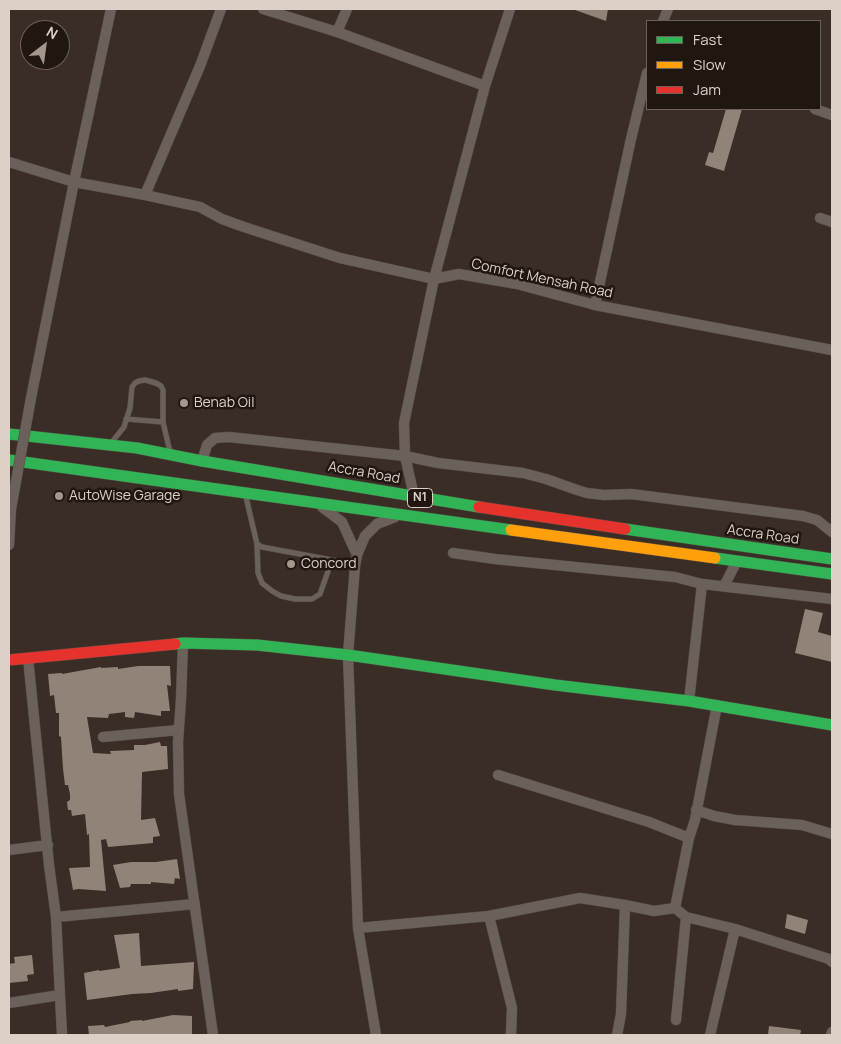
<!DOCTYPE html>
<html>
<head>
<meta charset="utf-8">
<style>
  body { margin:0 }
  #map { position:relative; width:841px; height:1044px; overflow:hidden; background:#392d25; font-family:Manrope,sans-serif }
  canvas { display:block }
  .frame { position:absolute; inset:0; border:10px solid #ddd0c6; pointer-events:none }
  .legend { position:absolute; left:646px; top:20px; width:175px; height:90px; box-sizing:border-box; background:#201710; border:1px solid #6c6159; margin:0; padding:6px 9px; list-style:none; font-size:15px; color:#ddd0c6 }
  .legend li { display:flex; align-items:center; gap:10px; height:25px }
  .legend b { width:25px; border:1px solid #6c6159 }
  .north { position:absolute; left:20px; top:20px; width:50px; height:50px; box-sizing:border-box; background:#201710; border:1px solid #6c6159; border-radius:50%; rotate:30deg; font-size:14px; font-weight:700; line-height:20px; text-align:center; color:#ddd0c6 }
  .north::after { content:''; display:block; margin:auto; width:18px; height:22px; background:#a4978e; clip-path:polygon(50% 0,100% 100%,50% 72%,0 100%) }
</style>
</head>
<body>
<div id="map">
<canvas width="841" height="1044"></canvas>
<div class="frame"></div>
<ul class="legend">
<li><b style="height:6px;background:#30b455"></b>Fast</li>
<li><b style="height:6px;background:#ff9f0a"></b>Slow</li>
<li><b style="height:6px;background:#e5322d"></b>Jam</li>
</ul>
<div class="north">N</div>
</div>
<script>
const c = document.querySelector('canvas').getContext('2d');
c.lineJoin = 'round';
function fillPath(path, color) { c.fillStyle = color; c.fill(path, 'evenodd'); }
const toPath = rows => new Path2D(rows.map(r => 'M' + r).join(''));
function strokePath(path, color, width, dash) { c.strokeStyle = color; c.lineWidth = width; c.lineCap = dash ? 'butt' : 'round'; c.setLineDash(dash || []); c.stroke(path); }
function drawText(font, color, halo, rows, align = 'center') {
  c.font = font + ' Manrope,sans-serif'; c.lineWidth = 5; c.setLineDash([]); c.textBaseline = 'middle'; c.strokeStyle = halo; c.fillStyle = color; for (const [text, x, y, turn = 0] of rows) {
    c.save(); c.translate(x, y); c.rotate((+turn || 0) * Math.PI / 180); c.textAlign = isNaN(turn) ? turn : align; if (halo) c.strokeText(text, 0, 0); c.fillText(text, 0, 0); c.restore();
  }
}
fillPath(toPath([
  [575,9,608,9,606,21,575,10],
  [726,109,742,109,724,171,705,165,709,152,713,153],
  [805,609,823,613,818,632,832,636,832,662,795,653],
  [138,666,170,666,171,686,167,685,170,711,161,711,161,716,135,712,134,718,125,717,125,712,109,714,108,718,87,717,93,753,111,754,110,751,134,750,134,745,145,745,160,742,161,746,167,746,168,769,142,772,141,820,155,818,160,836,153,837,153,843,108,847,106,839,101,840,106,891,78,889,73,890,69,868,90,867,89,834,87,835,85,814,72,816,71,810,68,810,67,802,70,800,70,794,68,785,65,785,63,769,61,737,59,736,59,713,56,713,54,695,50,696,48,674,62,673,62,674,101,667,101,668,118,667,118,669],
  [177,859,180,879,175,878,174,884,151,882,151,884,131,884,130,887,120,888,113,865,131,862,156,862],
  [787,914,808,920,805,934,785,928],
  [139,933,141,966,194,962,193,989,178,991,178,989,151,993,132,994,87,1000,84,973,99,970,99,971,120,968,114,935],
  [32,955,34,974,27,975,28,981,9,983,9,964,15,963,14,957],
  [173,1015,192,1016,192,1035,89,1035,88,1026,104,1025,105,1027,130,1022,130,1021,142,1020,142,1021],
  [769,1026,801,1030,800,1035,768,1035]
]), '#928379');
const lane = toPath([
  [126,419,163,422],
  [112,442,124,427,130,408,132,387,135,383,139,381,145,380,156,383,161,386,163,390,163,422,170,452],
  [246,497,257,544,262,547,332,560,355,566],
  [257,544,258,573,262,583,272,591,281,596,295,599,312,599,320,594,332,560]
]);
const street = toPath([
  [263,9,337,32,485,86],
  [663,21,668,9],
  [337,32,347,9],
  [815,109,832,115],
  [9,162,74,182,145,195,200,207,222,219,244,227,340,258,434,279,485,86,510,9],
  [145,195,200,66,221,9],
  [820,218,832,222],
  [595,305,631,139,647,73],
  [31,398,74,182,111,9],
  [202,461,207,445,215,438,229,437,405,456,438,463,523,473,546,479,577,490,587,493,604,495,631,494,803,516,817,520,832,532],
  [414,496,405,456,404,423,434,279,459,274,517,284,595,305,832,350],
  [322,507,342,522,357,555],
  [9,545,11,509],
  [453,553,495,559,675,577,702,584,832,599],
  [724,586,737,561],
  [183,643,181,699,178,742,179,794,213,1035],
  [28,658,49,865,56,917,62,1035],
  [689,701,702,584],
  [103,737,179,730],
  [498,775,649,822,689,838],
  [696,810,714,816,735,820,802,825,832,834],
  [9,850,48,845],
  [675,908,689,838,695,820,717,705],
  [489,916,512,1008,511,1035],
  [56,917,195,904],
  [358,928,489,916,580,898,625,905,654,911,675,908,686,917,735,929,829,959,832,962],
  [9,1003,60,995],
  [676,1020,686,917],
  [376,1035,358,928,348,655,355,566,357,555,365,536,377,524,395,517],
  [617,1035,621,1014,625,905],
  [710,1035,735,929],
  [831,1035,832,1032]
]);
const fast = toPath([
  [9,434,137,448,202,461,479,507],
  [9,460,511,530],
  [625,529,832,559],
  [715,558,832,574],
  [175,644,183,643,257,645,348,655,555,685,689,701,832,725]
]);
const slow = toPath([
  [511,530,715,558]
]);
const jam = toPath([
  [479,507,625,529],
  [9,660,175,644]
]);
strokePath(lane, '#544a43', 6);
strokePath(street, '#544a43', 11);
strokePath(fast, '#544a43', 12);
strokePath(slow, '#544a43', 12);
strokePath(jam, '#544a43', 12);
strokePath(lane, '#6a615b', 5);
strokePath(street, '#6a615b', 10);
strokePath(fast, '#30b455', 11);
strokePath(slow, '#ff9f0a', 11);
strokePath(jam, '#e5322d', 11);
const streetBridge = toPath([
  [11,509,31,398]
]);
strokePath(streetBridge, '#544a43', 11, []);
strokePath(streetBridge, '#6a615b', 10);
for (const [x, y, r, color] of [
  [184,403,5,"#a4978e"],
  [59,496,5,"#a4978e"],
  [291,564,5,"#a4978e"]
]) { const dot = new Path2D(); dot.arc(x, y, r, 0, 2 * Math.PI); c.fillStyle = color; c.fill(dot); strokePath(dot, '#201710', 2); }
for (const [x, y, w] of [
  [420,498,25]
]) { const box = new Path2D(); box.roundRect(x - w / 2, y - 9.5, w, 19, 4); c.fillStyle = '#201710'; c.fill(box); strokePath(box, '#ddd0c6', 1); }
drawText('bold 12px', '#ddd0c6', null, [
  ["N1",420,498]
]);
drawText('14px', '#ddd0c6', '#201710', [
  ["Comfort Mensah Road",542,279,12],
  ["Accra Road",364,473,10],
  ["Accra Road",763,535,8]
]);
drawText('14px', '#ddd0c6', '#201710', [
  ["Benab Oil",194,403],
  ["AutoWise Garage",69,496],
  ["Concord",301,564]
], 'left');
</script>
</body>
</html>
